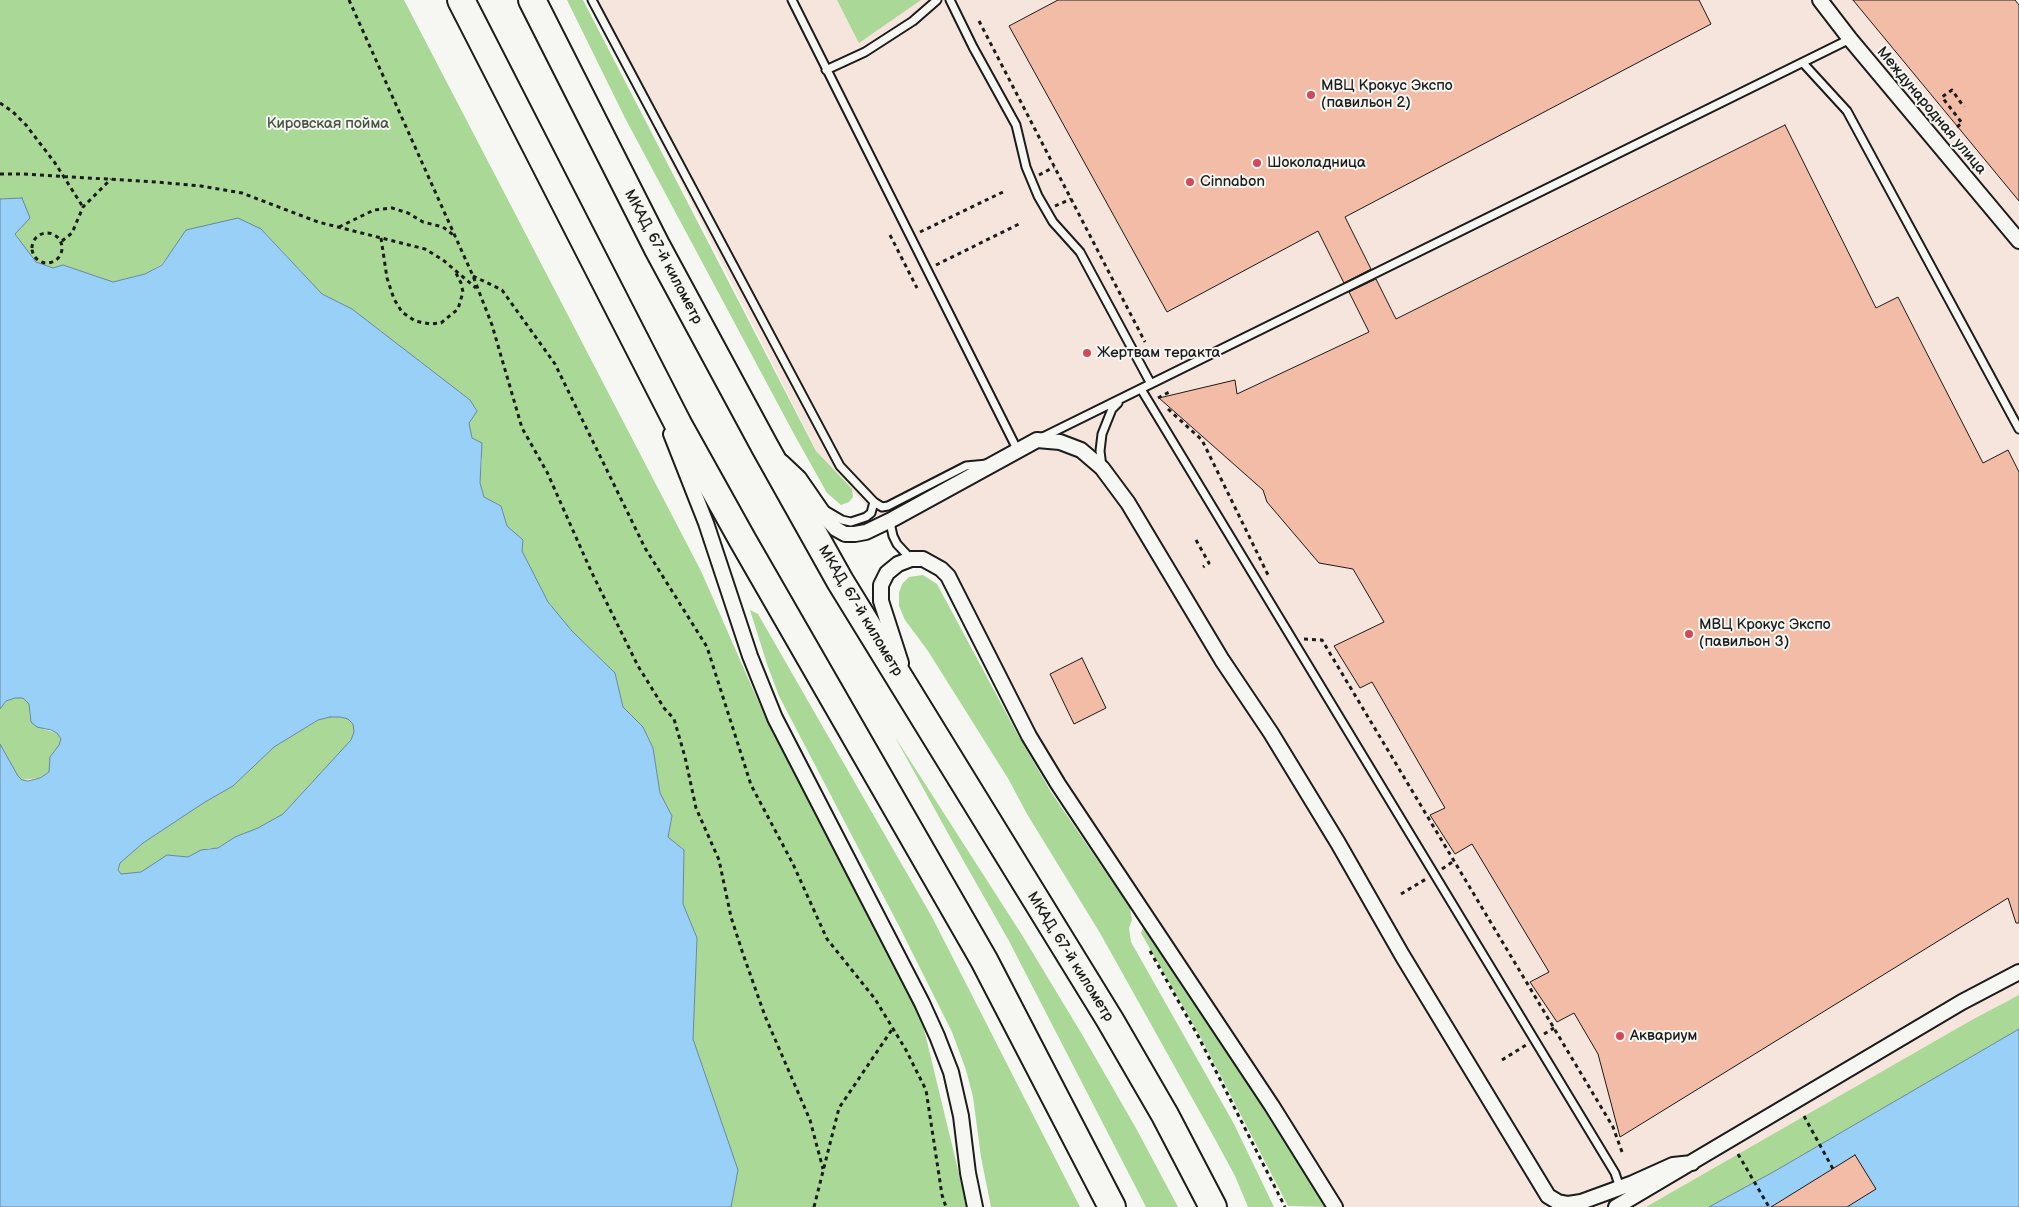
<!DOCTYPE html>
<html>
<head>
<meta charset="utf-8">
<style>
  body { margin:0 }
  canvas { display:block; background:#f6f6f2 }
</style>
</head>
<body>
<canvas width="2019" height="1207"></canvas>
<script>
const c = document.querySelector('canvas').getContext('2d');
c.lineJoin = 'round';
function fillPath(path, color) { c.fillStyle = color; c.fill(path, 'evenodd'); }
const toPath = rows => new Path2D(rows.map(r => 'M' + r).join(''));
function strokePath(path, color, width, dash) { c.strokeStyle = color; c.lineWidth = width; c.lineCap = dash ? 'butt' : 'round'; c.setLineDash(dash || []); c.stroke(path); }
function drawText(font, color, halo, rows, align = 'center') {
  c.font = font + ' "Balsamiq Sans",sans-serif'; c.lineWidth = 4; c.setLineDash([]); c.textBaseline = 'middle'; c.strokeStyle = halo; c.fillStyle = color; for (const [text, x, y, turn = 0] of rows) {
    c.save(); c.translate(x, y); c.rotate((+turn || 0) * Math.PI / 180); c.textAlign = isNaN(turn) ? turn : align; if (halo) c.strokeText(text, 0, 0); c.fillText(text, 0, 0); c.restore();
  }
}
fillPath(toPath([
  [589,0,1853,0,2019,201,2019,1019,1680,1207,1316,1207,937,576,821,460]
]), '#f5e5dc');
fillPath(toPath([
  [0,0,404,0,701,571,766,719,897,967,923,1025,967,1207,731,1207,738,1170,693,1039,697,938,683,904,684,850,668,837,672,816,660,793,653,748,643,727,623,707,615,673,572,631,548,602,522,551,522,540,507,526,501,506,484,497,480,483,482,458,472,438,469,423,477,410,470,400,352,309,322,294,261,229,187,230,162,264,145,274,113,282,63,265,53,268,36,263,15,233,22,198,0,199],
  [567,0,583,0,816,451,852,489,853,497,849,502,841,505,827,493,794,434,625,118],
  [837,0,921,0,859,43],
  [923,575,937,584,1018,735,1051,792,1130,908,1132,920,1129,928,1131,942,1234,1124,1274,1207,1248,1207,1235,1176,1215,1139,1100,933,1027,814,1009,780,928,651,905,620,899,606,899,593,902,584,909,577],
  [750,610,758,614,932,917,1080,1207,991,1207,981,1157,973,1097,966,1070,952,1032,899,926,779,696,767,664],
  [15,698,23,698,29,704,30,718,43,729,57,733,61,739,59,745,50,757,49,772,39,778,21,780,8,762,0,744,0,709,6,701],
  [330,717,340,717,348,719,353,724,354,732,351,740,283,814,258,828,235,837,218,848,209,848,188,857,168,855,141,872,121,874,118,870,120,863,143,843,205,802,233,786,274,747,318,720],
  [895,737,1022,935,1083,1036,1137,1130,1178,1207,1146,1207,1009,941,950,837],
  [1143,928,1329,1207,1288,1206,1201,1038,1141,933],
  [2019,995,2019,1029,1775,1171,1709,1207,1646,1207,1970,1021]
]), '#a9d897');
const water = toPath([
  [22,198,30,218,15,234,36,262,53,268,63,265,113,282,145,274,162,265,186,230,238,218,261,229,322,294,352,309,470,400,477,411,469,423,472,438,482,443,480,483,484,497,501,506,507,526,523,540,522,551,548,602,572,631,615,673,623,707,643,727,653,748,660,793,672,816,668,837,684,850,683,904,697,938,693,1039,738,1170,731,1207,0,1207,0,744,18,776,22,780,28,781,40,778,49,772,50,757,59,745,61,739,57,733,51,730,37,727,31,722,29,704,23,698,15,698,6,701,0,709,0,199,22,198],
  [330,717,340,717,348,719,353,724,354,732,351,740,283,814,258,828,235,837,218,848,201,850,188,857,167,855,141,872,121,874,118,870,120,863,143,843,205,802,233,786,274,747,318,720,330,717],
  [2019,1029,2019,1207,1709,1207,1775,1171,2019,1029]
]);
fillPath(water, '#99d0f8');
strokePath(water, '#6788a0', 1);
const building = toPath([
  [1058,0,1699,0,1711,24,1345,217,1371,269,1344,283,1318,231,1167,312,1009,26,1058,0],
  [1853,0,2015,0,2019,5,2019,201,1853,0],
  [1785,125,1876,308,1898,297,1983,463,2008,450,2019,472,2019,923,2016,923,2008,898,1620,1137,1598,1054,1574,1013,1557,1022,1530,982,1549,972,1472,844,1455,854,1430,815,1445,808,1372,682,1360,688,1334,646,1384,622,1353,569,1319,563,1267,502,1263,490,1159,398,1235,380,1237,394,1369,332,1349,292,1376,279,1396,319,1785,125],
  [1082,658,1106,708,1074,724,1050,674,1082,658],
  [1855,1155,1876,1189,1847,1207,1771,1207,1855,1155]
]);
fillPath(building, '#f3bca7');
strokePath(building, '#1c1c1c', 1);
const lane = toPath([
  [592,0,840,466,874,502,882,507,888,506,966,466,987,464],
  [792,0,1018,451],
  [950,0,973,47,1016,125,1026,167,1038,196,1053,222,1080,252,1151,384],
  [1803,63,1847,111,2019,429],
  [826,70,865,52,913,21,937,0],
  [1141,389,1615,1173,1620,1188],
  [1041,438,1850,39],
  [1102,467,1100,451,1102,434,1112,409,1118,403],
  [825,510,842,520,851,522,866,517,871,513,874,502],
  [893,519,891,527,893,536,897,544,911,559]
]);
const street = toPath([
  [1820,0,1850,39,2019,241],
  [671,434,706,523,750,656,775,718,922,1003,937,1036,951,1072,961,1116,968,1173,975,1207],
  [782,462,799,478,828,520,836,529,845,534,855,534,866,532,893,519,1037,440,1060,442,1081,450,1102,468,1128,503,1222,660,1271,733,1338,843,1402,955,1548,1196,1558,1202,1568,1204,1581,1202,1633,1183,1673,1165,1692,1163],
  [901,663,881,601,881,585,887,573,898,564,911,559,923,559,941,569,948,576,1029,736,1058,784,1272,1106,1335,1207],
  [1616,1207,1962,1002,2019,972]
]);
const highway = toPath([
  [461,0,678,424,742,539,984,960,1112,1207],
  [532,0,657,247,765,447,840,581,1110,1020,1165,1115,1213,1207]
]);
strokePath(lane, '#1c1c1c', 11);
strokePath(street, '#1c1c1c', 18);
strokePath(highway, '#1c1c1c', 30);
strokePath(toPath([
  [349,0,473,276,492,325,522,428,547,472,591,571,638,666,664,708,674,719,685,757,696,808,719,860,731,917,743,954,765,1016,810,1120,823,1169],
  [979,21,1145,342],
  [0,103,13,112,26,125,55,163,83,207],
  [1957,127,1962,123,1942,97,1952,90,1964,107],
  [0,174,23,174,156,182,201,186,242,193,318,222,425,249,443,260,476,288],
  [1039,175,1054,167],
  [1055,206,1071,199],
  [339,227,374,210,392,208,408,213,423,222,443,227,456,237],
  [920,232,1005,191],
  '32 248a15 15 0 1 1 30 0a15 15 0 1 1-30 0Z',
  [890,235,917,288],
  [381,238,387,278,394,299,402,312,415,321,430,324,441,323,458,309,463,292,461,283,455,271],
  [62,241,72,233,83,207,111,179],
  [936,265,1021,223],
  [473,276,502,290,555,364,645,548,707,647,751,785,793,864,827,939,875,999,906,1050,926,1090,942,1195,946,1207],
  [1158,398,1171,391],
  [1168,409,1202,440,1269,577],
  [1196,540,1209,563,1203,567],
  [1304,639,1322,640,1613,1127,1622,1152],
  [1442,869,1454,861],
  [1401,894,1426,879],
  [1150,951,1198,1036,1285,1207],
  [1544,1034,1554,1028],
  [1502,1060,1526,1045],
  [1804,1116,1833,1169],
  [1738,1154,1769,1207],
  [814,1207,839,1108,893,1028]
]), '#1c1c1c', 3, [4, 4]);
strokePath(lane, '#f6f6f2', 7);
strokePath(street, '#f6f6f2', 14);
strokePath(highway, '#f6f6f2', 26);
for (const [x, y, r, color] of [
  [1311,95,5,"#d1495b"],
  [1257,163,5,"#d1495b"],
  [1190,182,5,"#d1495b"],
  [1087,353,5,"#d1495b"],
  [1689,634,5,"#d1495b"],
  [1620,1036,5,"#d1495b"]
]) { const dot = new Path2D(); dot.arc(x, y, r, 0, 2 * Math.PI); c.fillStyle = color; c.fill(dot); strokePath(dot, '#f6f6f2', 2); }
drawText('15px', '#1c1c1c', '#f6f6f2', [
  ["МВЦ Крокус Экспо",1321,86],
  ["(павильон 2)",1321,103],
  ["Шоколадница",1267,163],
  ["Cinnabon",1200,182],
  ["Жертвам теракта",1097,353],
  ["МВЦ Крокус Экспо",1699,625],
  ["(павильон 3)",1699,642],
  ["Аквариум",1630,1036]
], 'left');
drawText('15px', '#1c1c1c', '#f6f6f2', [
  ["Международная улица",1931,111,50],
  ["МКАД, 67-й километр",663,257,62],
  ["МКАД, 67-й километр",860,611,59],
  ["МКАД, 67-й километр",1070,957,58]
]);
drawText('15px', '#465441', '#f6f6f2', [
  ["Кировская пойма",328,124]
]);
</script>
</body>
</html>
